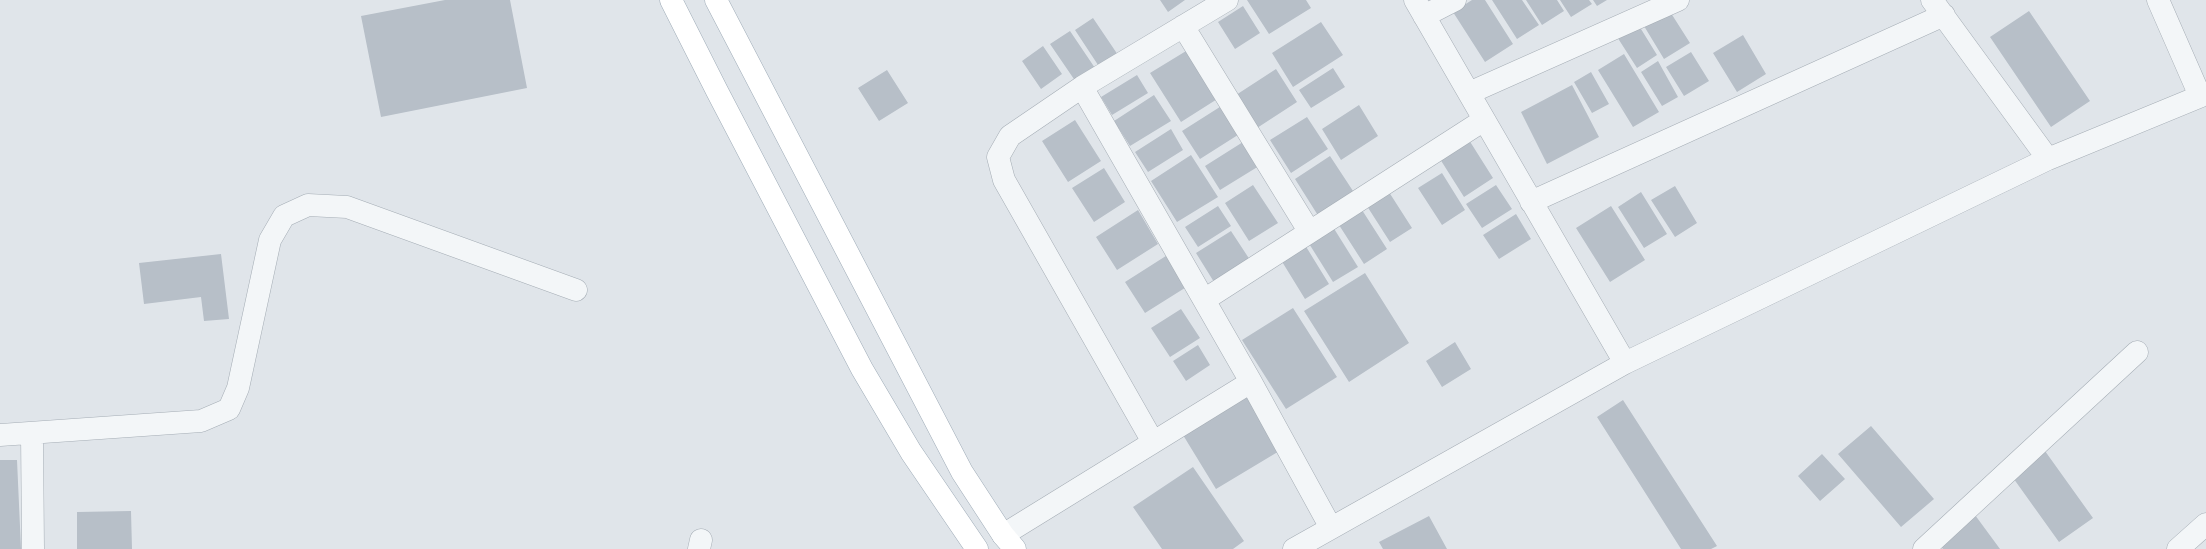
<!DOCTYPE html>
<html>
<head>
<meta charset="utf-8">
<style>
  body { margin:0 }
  canvas { display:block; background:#e0e5ea }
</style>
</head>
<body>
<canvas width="2206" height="549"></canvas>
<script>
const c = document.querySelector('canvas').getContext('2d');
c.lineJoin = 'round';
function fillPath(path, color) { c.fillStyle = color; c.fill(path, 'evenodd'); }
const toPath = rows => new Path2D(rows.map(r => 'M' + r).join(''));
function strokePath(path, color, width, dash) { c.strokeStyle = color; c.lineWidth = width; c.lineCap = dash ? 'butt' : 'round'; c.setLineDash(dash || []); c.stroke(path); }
fillPath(toPath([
  [445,0,510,0,527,88,381,117,361,16],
  [1160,0,1185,0,1168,12],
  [1247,0,1306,0,1311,8,1269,34],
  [1472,0,1485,0,1513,44,1485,62,1453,12],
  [1492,0,1522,0,1539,25,1517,39],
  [1526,0,1557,0,1564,11,1542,25],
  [1560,0,1589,0,1592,4,1571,17],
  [1593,0,1607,0,1597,6],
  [1243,6,1260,33,1235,49,1218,22],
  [1669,10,1690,43,1664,59,1644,26],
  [2029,11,2090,101,2051,127,1990,37],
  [1633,16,1657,55,1637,68,1612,29],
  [1093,18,1118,55,1100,68,1075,30],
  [1321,22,1343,55,1293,87,1272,53],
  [1070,31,1097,71,1078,85,1050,44],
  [1743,35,1766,74,1737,92,1713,53],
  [1043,46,1062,74,1041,89,1022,61],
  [1191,48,1222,96,1181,122,1150,73],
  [1691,52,1709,81,1684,96,1666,67],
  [1624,54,1659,112,1633,127,1598,70],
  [1658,61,1678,97,1662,106,1641,72],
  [1333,68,1345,87,1311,108,1299,90],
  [1276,69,1297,102,1257,128,1236,95],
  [887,70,908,103,879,121,858,88],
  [1591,72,1609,104,1592,113,1574,82],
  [1137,75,1148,93,1112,115,1101,97],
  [1572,85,1599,137,1547,164,1521,112],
  [1154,95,1171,121,1130,146,1114,121],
  [1223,105,1241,133,1200,159,1182,131],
  [1359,105,1378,136,1341,160,1322,129],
  [1307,117,1328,149,1291,173,1270,140],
  [1075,120,1101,161,1068,182,1042,141],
  [1171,129,1183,150,1148,172,1135,152],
  [1469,140,1493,178,1464,197,1440,159],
  [1243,142,1259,166,1220,190,1205,166],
  [1191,155,1218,197,1177,222,1151,181],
  [1330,156,1355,194,1319,217,1295,179],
  [1104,168,1125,202,1094,222,1072,188],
  [1442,173,1465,210,1442,225,1418,188],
  [1253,185,1278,223,1249,241,1225,203],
  [1496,185,1512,209,1482,228,1466,204],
  [1675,186,1697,223,1675,237,1651,200],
  [1387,189,1412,228,1390,242,1365,203],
  [1641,192,1667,234,1644,248,1618,207],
  [1218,206,1231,226,1198,247,1185,227],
  [1611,206,1645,260,1610,282,1576,228],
  [1138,210,1158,244,1117,270,1096,237],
  [1362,210,1387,249,1364,264,1339,225],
  [1516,214,1531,239,1499,259,1483,235],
  [1333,227,1358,267,1333,282,1308,242],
  [1231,231,1250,260,1214,282,1196,253],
  [1305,245,1329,284,1305,299,1281,260],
  [221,254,229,319,204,321,201,297,144,304,139,263],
  [1169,254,1188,286,1145,313,1125,282],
  [1365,273,1409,343,1349,382,1304,311],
  [1293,308,1337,377,1286,409,1242,340],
  [1181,309,1200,338,1170,357,1151,328],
  [1455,342,1471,369,1442,387,1426,361],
  [1198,345,1210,365,1186,381,1173,361],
  [1248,396,1281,450,1216,489,1183,435],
  [1623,400,1717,546,1711,549,1681,549,1597,417],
  [1871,426,1934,499,1901,527,1838,454],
  [2045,451,2093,518,2059,542,2011,475],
  [1822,454,1845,479,1820,501,1798,476],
  [0,460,17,460,21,549,0,549],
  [1193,467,1244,541,1233,549,1162,549,1133,507],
  [131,511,132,549,77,549,77,512],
  [1975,515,2000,549,1943,549,1938,542],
  [1429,516,1447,549,1383,549,1379,542]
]), '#b7bfc8');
const minor = toPath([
  [1415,0,1625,363],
  [1932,0,2048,159],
  [2158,0,2200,96],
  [1424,16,1455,0],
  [1183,26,1309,231],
  [1082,87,1251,382],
  [1469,93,1678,0],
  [1531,202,1944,15],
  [1204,300,1484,120],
  [32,433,33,549],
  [0,435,201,421,229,409,238,388,270,240,284,216,308,205,347,207,576,290],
  [1153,442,1004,180,998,157,1010,136,1082,87,1227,0],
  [1003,535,1251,382,1331,528],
  [699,549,701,540],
  [1294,549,1625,363,2048,159,2206,94],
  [1924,549,2137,352],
  [2178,549,2206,524]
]);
const major = toPath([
  [671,0,717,91,862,369,911,452,977,549],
  [716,0,962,472,1003,535,1015,549]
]);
strokePath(minor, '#a5adb5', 23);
strokePath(major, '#9eabb7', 23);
strokePath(minor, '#f3f6f8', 22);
strokePath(major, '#fff', 22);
</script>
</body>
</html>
